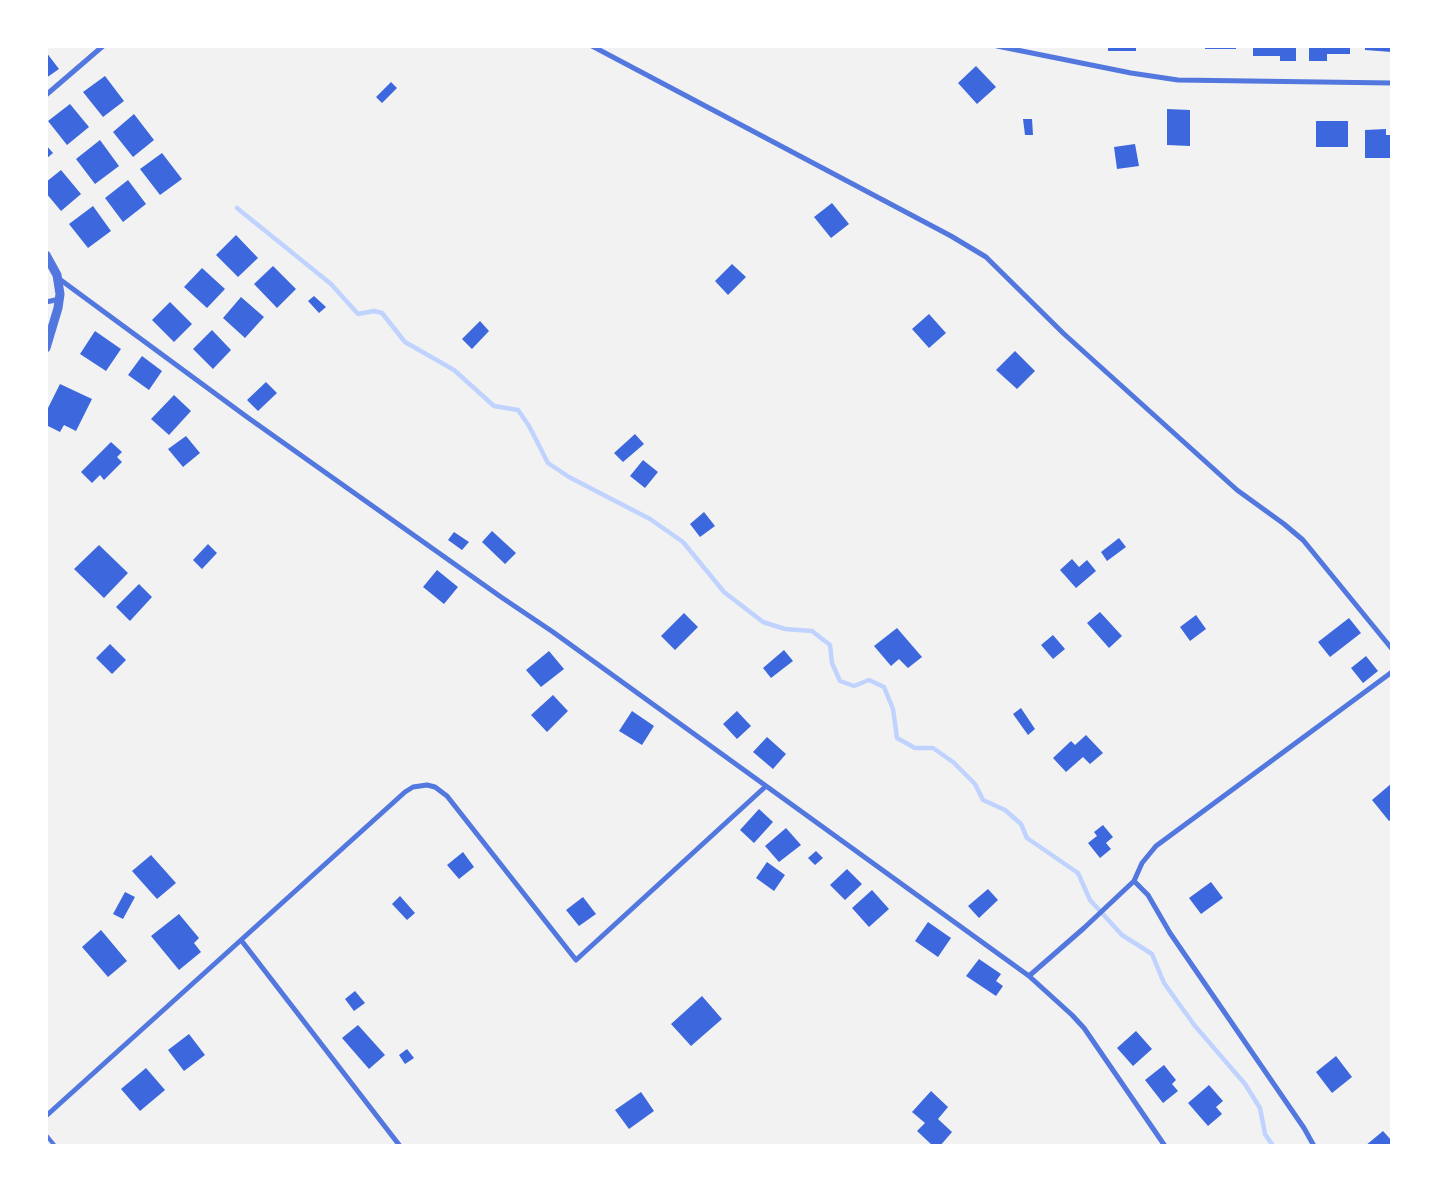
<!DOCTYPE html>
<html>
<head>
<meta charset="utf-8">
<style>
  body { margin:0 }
  #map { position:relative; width:1438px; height:1192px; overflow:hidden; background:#f2f2f2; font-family:"Work Sans",sans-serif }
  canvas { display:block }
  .frame { position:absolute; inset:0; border:48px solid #fff; pointer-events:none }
</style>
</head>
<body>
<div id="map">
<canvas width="1438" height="1192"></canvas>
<div class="frame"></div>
</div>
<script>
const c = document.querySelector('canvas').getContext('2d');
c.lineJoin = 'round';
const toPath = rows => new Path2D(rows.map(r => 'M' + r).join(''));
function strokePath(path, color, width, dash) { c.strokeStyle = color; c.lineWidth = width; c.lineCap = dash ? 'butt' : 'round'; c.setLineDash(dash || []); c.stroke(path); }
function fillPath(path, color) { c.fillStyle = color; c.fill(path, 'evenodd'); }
strokePath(toPath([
  [237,208,331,284,358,314,374,311,382,313,405,342,454,370,494,406,518,410,529,426,548,463,569,477,650,519,683,542,724,592,763,622,785,629,812,631,830,645,832,663,840,681,854,686,869,680,884,687,893,709,897,738,915,748,933,748,953,762,975,784,983,800,1005,810,1021,824,1027,838,1078,873,1090,900,1122,935,1152,954,1164,983,1195,1026,1245,1084,1260,1108,1265,1134,1273,1146]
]), '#bfd3fe', 4.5);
fillPath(toPath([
  [1108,46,1136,46,1136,51,1108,51],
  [1205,46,1236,46,1236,49,1205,49],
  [1253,46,1296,46,1296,61,1280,61,1280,56,1253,56],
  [1309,46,1350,46,1350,54,1327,54,1327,61,1309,61],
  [1365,46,1392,46,1392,52,1365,50],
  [46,52,59,69,46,78],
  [976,66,996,87,977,104,958,83],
  [105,76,124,101,103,117,83,92],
  [391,82,397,88,382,103,376,97],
  [70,104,89,127,67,145,48,121],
  [1167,109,1190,110,1190,146,1167,145],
  [134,114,154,140,133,157,113,132],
  [1023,119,1032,119,1033,135,1025,135],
  [1316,121,1348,121,1348,147,1316,147],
  [1386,129,1386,135,1392,135,1392,158,1365,158,1365,130],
  [100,140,119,166,95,184,76,159],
  [1135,144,1139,166,1117,169,1114,147],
  [46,145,53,153,46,159],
  [162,153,182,179,160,195,140,169],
  [61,170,81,194,61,211,46,193,46,182],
  [128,180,146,204,123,222,105,198],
  [832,203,849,224,831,238,814,217],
  [93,206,111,231,88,248,69,224],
  [236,235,258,258,238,277,216,255],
  [732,264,746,277,728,295,715,281],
  [273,266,296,289,277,308,254,284],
  [202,268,225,289,207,308,184,287],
  [314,296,326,307,319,313,308,301],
  [241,297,264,317,245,338,223,318],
  [170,302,192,324,174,342,152,320],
  [929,314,946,333,929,348,912,329],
  [480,321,489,331,472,349,462,339],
  [212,330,231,350,213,369,193,349],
  [95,331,121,349,106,371,80,354],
  [1015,351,1035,371,1017,389,996,370],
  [142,356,162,371,149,390,128,375],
  [266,382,277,393,258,411,247,400],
  [60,384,92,399,76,431,64,425,60,432,46,425,46,412],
  [174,395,191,411,169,435,151,419],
  [635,434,644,444,623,462,614,453],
  [186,436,200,453,183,467,168,449],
  [111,442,122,452,117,457,122,462,104,480,100,475,92,483,81,472],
  [643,460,658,472,645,488,630,476],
  [704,512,715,526,700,537,690,524],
  [492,531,516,553,505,564,482,542],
  [454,532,469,542,462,550,448,540],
  [1119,538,1126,547,1107,561,1101,552],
  [208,544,217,553,202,569,193,560],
  [99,545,128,573,104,598,74,569],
  [1072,559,1079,567,1087,560,1096,571,1076,588,1060,570],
  [437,570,458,587,444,604,423,587],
  [139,584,152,597,130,621,116,607],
  [1100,612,1122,636,1109,648,1087,623],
  [684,613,698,627,675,650,661,636],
  [1196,615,1206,629,1190,641,1180,627],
  [1349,618,1361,633,1330,657,1318,642],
  [897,628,922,657,908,668,899,659,891,666,874,646],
  [1053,635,1065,649,1053,659,1041,645],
  [110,644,126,660,112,674,96,658],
  [784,650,793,661,771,678,763,668],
  [549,651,564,669,541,687,526,670],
  [1366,656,1378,671,1363,683,1351,668],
  [553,695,568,711,547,732,531,715],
  [1021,708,1035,729,1028,735,1013,714],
  [632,711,654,726,642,745,619,731],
  [737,711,751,726,737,739,723,724],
  [1086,735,1103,753,1090,764,1083,757,1066,772,1053,758,1071,741,1075,745],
  [767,737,786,754,773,769,753,752],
  [1392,783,1392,819,1389,821,1372,800],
  [759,809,773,822,754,843,740,830],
  [1103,825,1113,837,1106,843,1111,849,1100,858,1088,843,1097,836,1094,832],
  [786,828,801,845,779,862,765,846],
  [816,851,823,858,815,865,808,858],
  [463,852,474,867,459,879,447,865],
  [151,855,176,883,157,899,132,871],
  [767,862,785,875,774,891,756,878],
  [847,869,862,884,845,900,830,885],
  [1211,882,1223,898,1201,914,1189,898],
  [988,889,998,900,979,918,968,906],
  [872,890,889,909,869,927,852,908],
  [125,892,135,897,123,919,113,914],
  [400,896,415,913,407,920,392,904],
  [583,897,596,914,579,926,566,910],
  [179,914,199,938,194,943,201,952,179,970,151,936],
  [928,922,951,938,938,957,915,941],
  [101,930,127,961,108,977,82,947],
  [979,959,1001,974,996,981,1003,986,996,996,966,976],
  [355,991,365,1003,354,1011,345,999],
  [702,996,722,1019,691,1046,671,1024],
  [358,1025,385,1055,369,1069,342,1038],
  [1136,1031,1152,1049,1133,1066,1117,1048],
  [189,1034,205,1055,184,1071,168,1050],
  [407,1049,414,1058,405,1064,399,1055],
  [1336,1056,1352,1077,1332,1093,1316,1072],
  [1164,1065,1176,1080,1172,1084,1178,1091,1163,1103,1145,1080],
  [146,1068,165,1090,140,1111,121,1089],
  [1209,1085,1223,1101,1216,1107,1222,1114,1208,1126,1188,1103],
  [931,1091,948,1107,938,1119,952,1132,940,1146,933,1146,917,1131,925,1123,912,1112],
  [641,1092,654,1111,629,1129,615,1110],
  [1383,1131,1392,1141,1392,1146,1365,1146]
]), '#3d67dc');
strokePath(toPath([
  [46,1135,55,1146]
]), '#5277de', 4);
strokePath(toPath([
  [592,46,951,236,986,257,1063,333,1237,490,1284,524,1303,540,1392,649],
  [997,46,1131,73,1178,80,1392,83],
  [46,95,103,46],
  [58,278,247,417,501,597,553,632,1029,976,1072,1015,1084,1028,1165,1146],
  [46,302,60,299],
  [1134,881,1142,863,1156,846,1392,672],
  [241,940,400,1146],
  [1029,976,1084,928,1134,881,1148,895,1170,933,1304,1128,1314,1146],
  [46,1116,405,792,413,787,427,785,435,787,447,796,576,960,765,787]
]), '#5277de', 5);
strokePath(toPath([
  [46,255,57,275,60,294,58,308,46,348]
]), '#5277de', 9);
</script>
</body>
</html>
